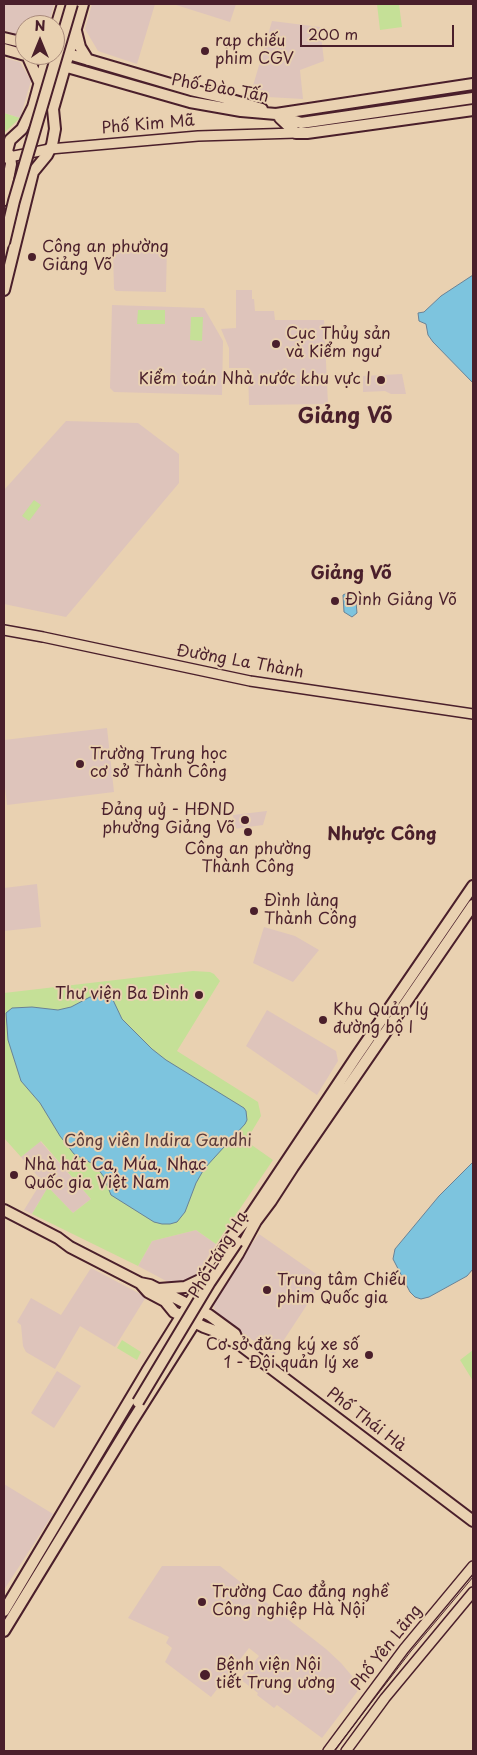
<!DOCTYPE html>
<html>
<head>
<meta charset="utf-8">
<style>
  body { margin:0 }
  #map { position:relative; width:477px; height:1755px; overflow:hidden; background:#e9d1b1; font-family:"Playpen Sans",sans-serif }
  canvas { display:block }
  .frame { position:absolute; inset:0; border:5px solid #4a1f2b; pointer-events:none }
  .north { position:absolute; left:15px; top:15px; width:50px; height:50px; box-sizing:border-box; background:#e9d1b1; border:1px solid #a98a7b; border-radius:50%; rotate:0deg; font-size:14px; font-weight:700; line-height:20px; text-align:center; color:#4a1f2b }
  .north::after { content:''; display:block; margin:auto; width:18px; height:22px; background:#4a1f2b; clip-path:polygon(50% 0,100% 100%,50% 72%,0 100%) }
  .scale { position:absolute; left:300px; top:25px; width:154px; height:22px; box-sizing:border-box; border:2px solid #4a1f2b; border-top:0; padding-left:6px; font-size:15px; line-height:18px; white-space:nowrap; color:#4a1f2b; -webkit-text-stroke:4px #e9d1b1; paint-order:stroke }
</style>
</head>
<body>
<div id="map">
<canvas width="477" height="1755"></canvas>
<div class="frame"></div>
<div class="north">N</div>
<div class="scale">200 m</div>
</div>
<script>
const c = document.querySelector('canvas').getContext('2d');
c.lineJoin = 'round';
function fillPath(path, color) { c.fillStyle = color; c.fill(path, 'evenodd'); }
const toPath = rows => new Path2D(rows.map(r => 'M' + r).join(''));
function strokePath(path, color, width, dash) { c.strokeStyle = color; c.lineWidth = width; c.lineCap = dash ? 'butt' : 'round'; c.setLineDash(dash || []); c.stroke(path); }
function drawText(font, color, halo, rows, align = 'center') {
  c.font = font + ' "Playpen Sans",sans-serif'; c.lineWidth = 4; c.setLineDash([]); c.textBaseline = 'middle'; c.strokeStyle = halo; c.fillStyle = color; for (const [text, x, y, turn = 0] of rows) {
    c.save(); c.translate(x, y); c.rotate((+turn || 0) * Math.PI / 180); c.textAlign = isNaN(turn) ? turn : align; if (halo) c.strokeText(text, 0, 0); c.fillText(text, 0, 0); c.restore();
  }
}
fillPath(toPath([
  [4,4,54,4,49,24,25,25,25,37,4,30],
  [92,4,155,4,137,64,98,51,85,29],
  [173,4,236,4,230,22],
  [272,21,320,27,324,61,300,70,303,99,250,96],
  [4,58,20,62,31,81,20,118,4,113],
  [140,245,167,245,166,292,116,291,114,289,113,252,139,252],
  [236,290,252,290,252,299,254,299,255,311,274,311,275,320,324,320,328,404,249,405,248,368,229,368,229,348,221,329,236,328],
  [112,305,204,308,223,341,222,395,114,392,110,388],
  [402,374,406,394,391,394,385,391,363,392,363,376],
  [66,421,138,423,179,454,179,483,66,617,4,604,4,490],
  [107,728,114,792,7,805,4,778,4,740],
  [267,811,263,825,234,829,233,815],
  [37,884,41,927,4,931,4,888],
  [264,927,295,936,319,950,293,982,253,963],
  [267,1010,336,1051,338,1061,317,1095,246,1046],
  [40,1141,91,1199,73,1213,48,1187,32,1214,24,1210,42,1181,21,1157],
  [196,1230,216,1244,194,1278,170,1283,138,1266,152,1241],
  [259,1234,319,1276,316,1282,320,1285,274,1355,231,1325,215,1311,213,1303,214,1295],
  [91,1268,146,1297,115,1347,80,1326,55,1369,26,1352,23,1346,21,1325,17,1322,31,1298,61,1315],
  [57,1371,81,1386,54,1428,31,1413],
  [4,1484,53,1514,4,1590],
  [162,1566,220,1566,326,1649,341,1663,352,1676,360,1688,322,1738,277,1705,274,1708,257,1695,258,1693,240,1679,259,1656,249,1648,211,1697,165,1662,172,1648,166,1643,169,1637,128,1618]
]), '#dec4bb');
fillPath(toPath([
  [377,4,399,4,402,27,380,30],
  [4,113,20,118,4,133],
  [138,310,165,310,165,324,137,324],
  [191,317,203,317,202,341,190,340],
  [34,500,41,505,29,521,22,516],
  [193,971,210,972,214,974,220,981,177,1051,258,1102,261,1116,246,1141,273,1160,216,1244,196,1230,152,1241,138,1266,32,1214,48,1187,73,1213,91,1199,41,1141,21,1157,4,1138,4,993],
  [122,1340,141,1352,137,1360,117,1348],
  [473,1350,473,1381,460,1360]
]), '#c5e097');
const water = toPath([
  [473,275,473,383,433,342,428,335,426,324,419,321,418,313,424,312,441,296,473,275],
  [349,592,355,594,356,602,357,613,352,617,344,612,343,595,349,592],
  [109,996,113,1000,122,1019,152,1049,166,1060,244,1108,246,1111,247,1120,245,1124,204,1169,196,1183,185,1212,177,1222,170,1224,162,1224,154,1222,111,1195,104,1177,95,1165,74,1154,60,1136,40,1103,21,1081,8,1040,6,1013,12,1008,32,1007,58,1010,71,1007,90,997,109,996],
  [473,1162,473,1269,467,1276,429,1297,421,1299,415,1297,410,1292,393,1259,395,1249,439,1196,473,1162]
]);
fillPath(water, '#7dc4de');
strokePath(water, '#698296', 1);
const secondary = toPath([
  [4,158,50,149,198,136,296,133],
  [4,630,43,637,250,681,473,714],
  [328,1751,404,1649,473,1566],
  [346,1751,385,1698,473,1592]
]);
const primary = toPath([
  [55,30,63,4],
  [76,31,80,47,88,60],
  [4,38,25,43],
  [4,49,25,55],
  [55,50,191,90,222,97,262,109],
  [25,55,190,102,241,111,276,114,473,84],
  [27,55,39,82],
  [275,114,301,123,473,98],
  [280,118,296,133,307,133,473,110],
  [4,200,11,164,10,156,7,151,10,140,22,129,33,107,47,56],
  [4,290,33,172,47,155,52,145,55,129,53,109,83,4],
  [4,1210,58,1238,70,1247,140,1283,150,1285,209,1315,235,1334,239,1344],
  [140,1283,148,1292,165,1301,174,1312,204,1327,215,1331,228,1339,239,1344,473,1521],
  [159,1289,185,1287,204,1278],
  [4,1611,147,1371,231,1237,250,1216,356,1057,473,886],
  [4,1631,131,1423,238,1254,256,1221,271,1201,293,1167,473,905]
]);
strokePath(secondary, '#4a1f2b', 12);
strokePath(primary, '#4a1f2b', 14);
strokePath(secondary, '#e9d1b1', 9);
strokePath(primary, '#e9d1b1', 10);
strokePath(toPath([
  [334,1751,411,1651,473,1577]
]), '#4a1f2b', 1);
const primaryBridge = toPath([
  [4,243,14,201,72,4],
  [138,1402,210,1282,237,1242]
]);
strokePath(primaryBridge, '#4a1f2b', 14, []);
strokePath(primaryBridge, '#e9d1b1', 10);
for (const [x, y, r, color] of [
  [205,51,5,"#4a1f2b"],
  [32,257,5,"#4a1f2b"],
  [276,344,5,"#4a1f2b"],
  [381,380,5,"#4a1f2b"],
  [335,601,5,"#4a1f2b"],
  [80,764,5,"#4a1f2b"],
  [245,820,5,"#4a1f2b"],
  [248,832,5,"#4a1f2b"],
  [254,911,5,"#4a1f2b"],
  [199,995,5,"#4a1f2b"],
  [323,1020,5,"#4a1f2b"],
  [14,1175,5,"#4a1f2b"],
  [267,1290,5,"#4a1f2b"],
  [369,1355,5,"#4a1f2b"],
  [202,1602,5,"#4a1f2b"],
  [205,1675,6,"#4a1f2b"]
]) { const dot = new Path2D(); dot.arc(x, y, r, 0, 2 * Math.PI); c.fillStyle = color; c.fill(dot); strokePath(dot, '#e9d1b1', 2); }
drawText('16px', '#4a1f2b', '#e9d1b1', [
  ["rạp chiếu",215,42],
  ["phim CGV",215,60],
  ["Công an phường",42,248],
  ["Giảng Võ",42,266],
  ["Cục Thủy sản",286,335],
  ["và Kiểm ngư",286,353],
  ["Kiểm toán Nhà nước khu vực I",371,380,"right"],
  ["Đình Giảng Võ",345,601],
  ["Trường Trung học",90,755],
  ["cơ sở Thành Công",90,773],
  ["Đảng uỷ - HĐND",235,811,"right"],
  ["phường Giảng Võ",235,829,"right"],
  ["Công an phường",248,850,"center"],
  ["Thành Công",248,868,"center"],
  ["Đình làng",264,902],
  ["Thành Công",264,920],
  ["Thư viện Ba Đình",189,995,"right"],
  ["Khu Quản lý",333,1011],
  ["đường bộ I",333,1029],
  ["Nhà hát Ca, Múa, Nhạc",24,1166],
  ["Quốc gia Việt Nam",24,1184],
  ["Trung tâm Chiếu",277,1281],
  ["phim Quốc gia",277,1299],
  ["Cơ sở đăng ký xe số",359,1346,"right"],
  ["1 - Đội quản lý xe",359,1364,"right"],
  ["Trường Cao đẳng nghề",212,1593],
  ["Công nghiệp Hà Nội",212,1611],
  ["Bệnh viện Nội",216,1666],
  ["tiết Trung ương",216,1684]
], 'left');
drawText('16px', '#4a1f2b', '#e9d1b1', [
  ["Phố Đào Tấn",220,89,10],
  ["Phố Kim Mã",148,125,-5],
  ["Đường La Thành",240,662,10],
  ["Phố Láng Hạ",219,1255,-59],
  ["Phố Thái Hà",366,1420,37],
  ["Phố Yên Lãng",387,1648,-52]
]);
drawText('16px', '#5c3c3b', '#e9d1b1', [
  ["Công viên Indira Gandhi",158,1142]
]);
drawText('bold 18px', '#4a1f2b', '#e9d1b1', [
  ["Giảng Võ",351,574],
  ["Nhược Công",382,835]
]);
drawText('bold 21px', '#4a1f2b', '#e9d1b1', [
  ["Giảng Võ",345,417]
]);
</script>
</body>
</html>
